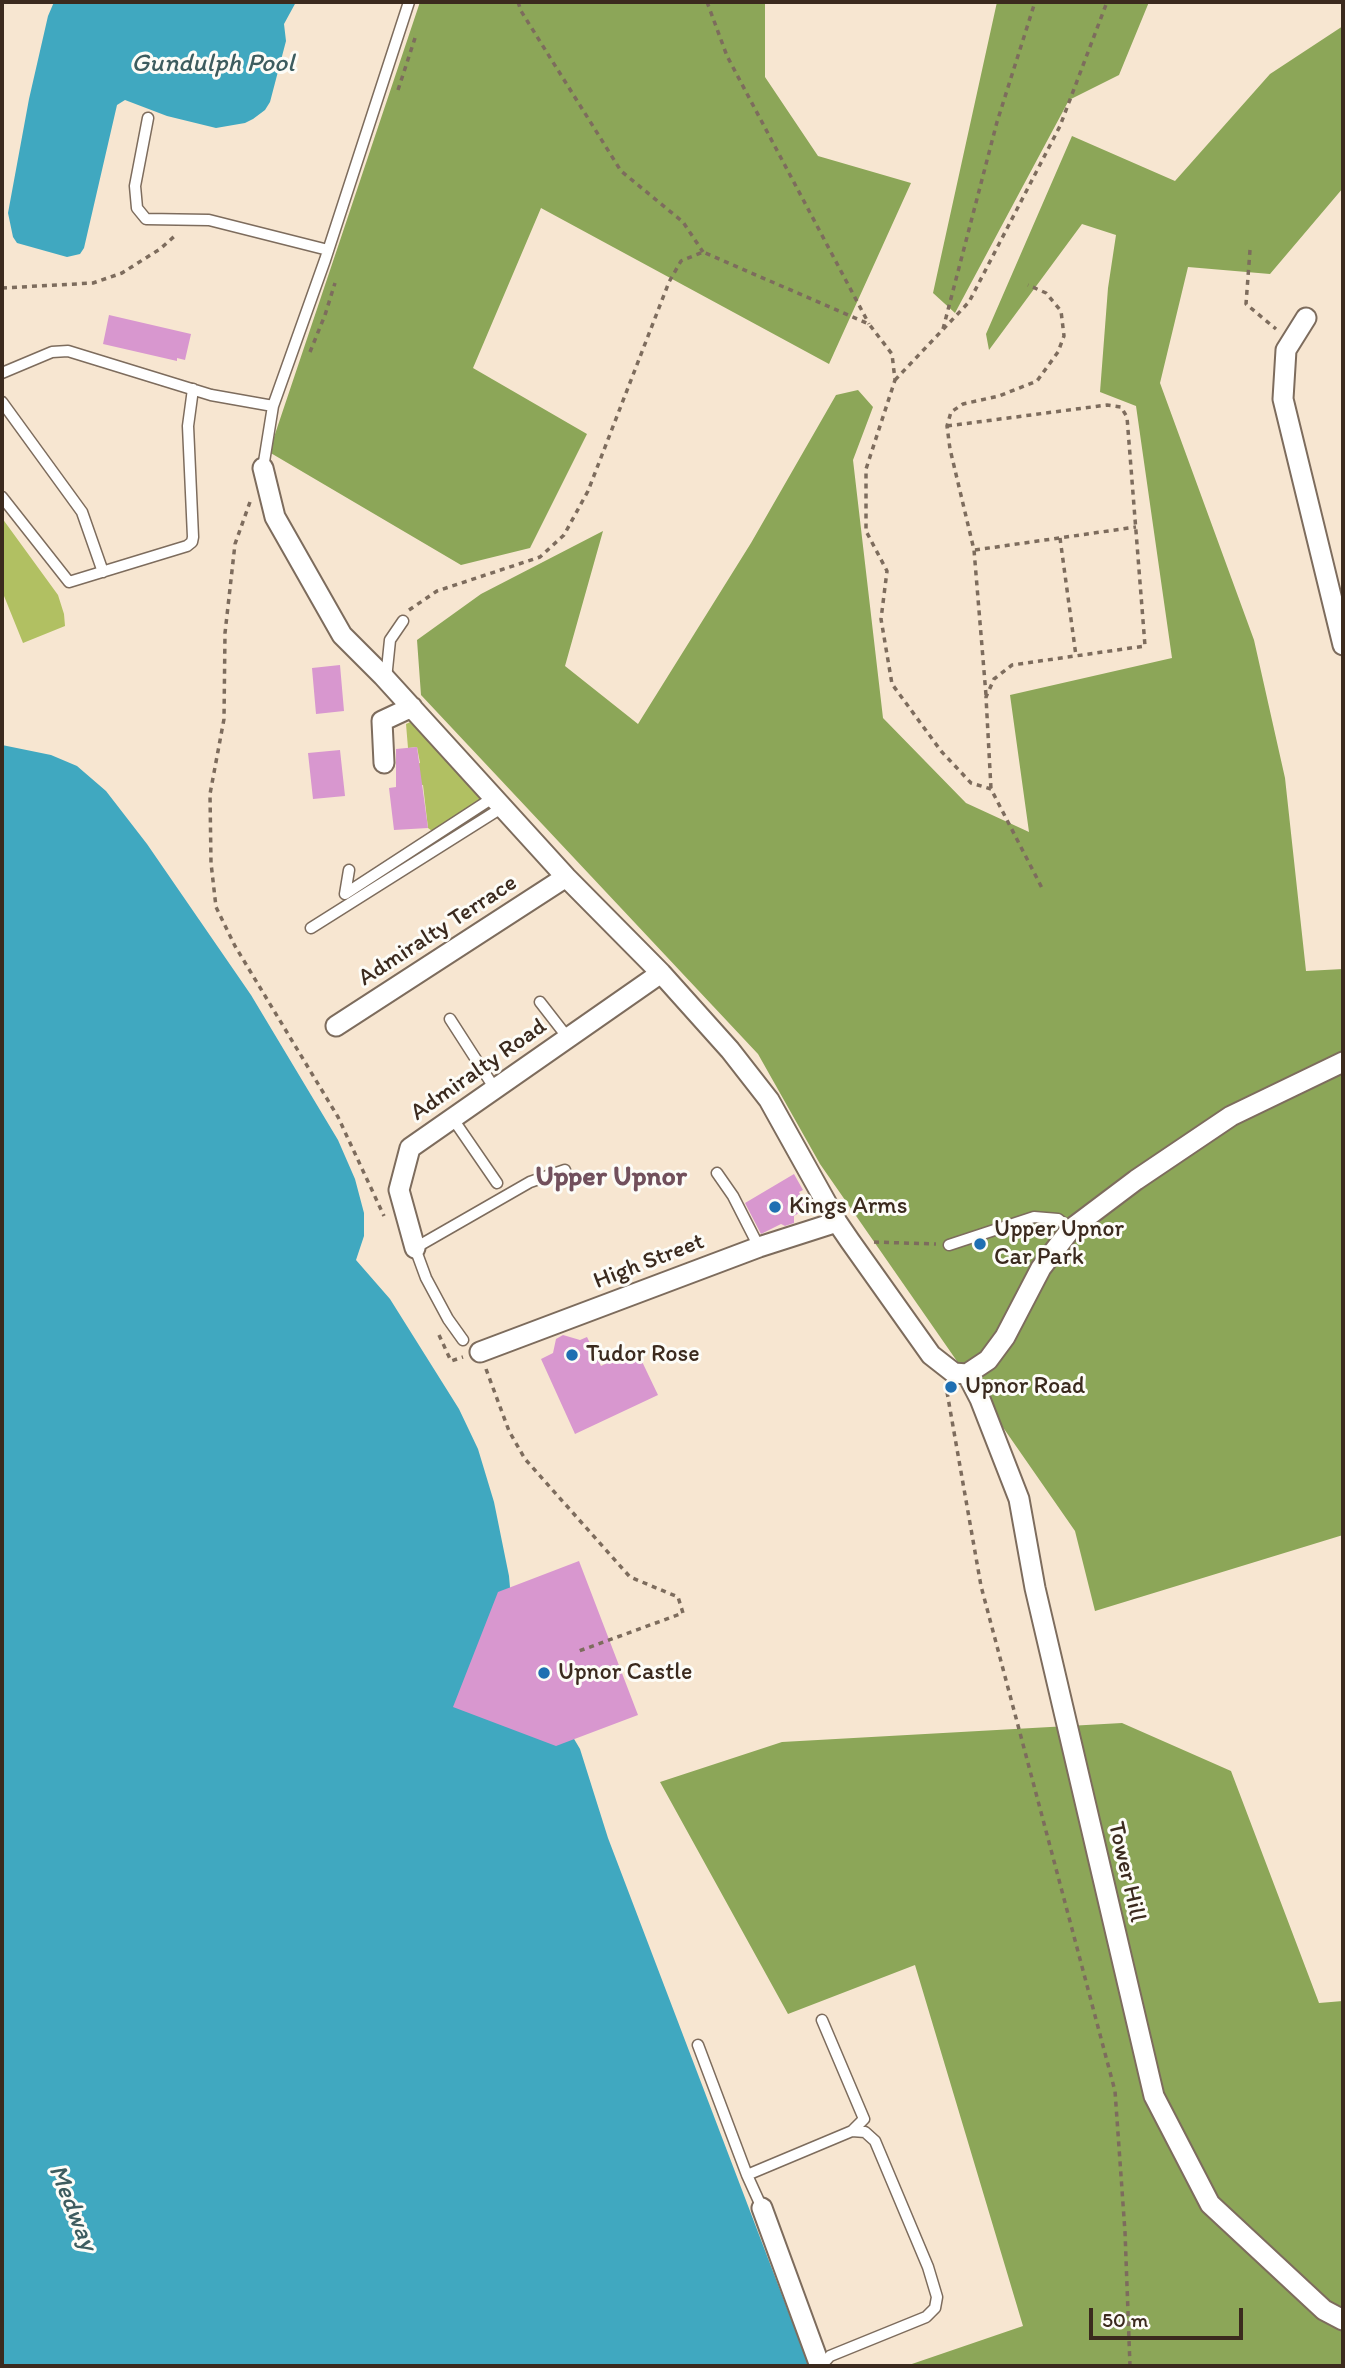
<!DOCTYPE html>
<html>
<head>
<meta charset="utf-8">
<style>
  body { margin:0 }
  #map { position:relative; width:1345px; height:2368px; overflow:hidden; background:#f7e6d1; font-family:Itim,sans-serif }
  canvas { display:block }
  .frame { position:absolute; inset:0; border:4px solid #3b2a1e; pointer-events:none }
  .scale { position:absolute; left:1089px; top:2308px; width:154px; height:32px; box-sizing:border-box; border:4px solid #3b2a1e; border-top:0; padding-left:9px; font-size:21px; line-height:24px; white-space:nowrap; color:#3b2a1e; -webkit-text-stroke:5px #fdfcf7; paint-order:stroke }
</style>
</head>
<body>
<div id="map">
<canvas width="1345" height="2368"></canvas>
<div class="frame"></div>
<div class="scale">50 m</div>
</div>
<script>
const c = document.querySelector('canvas').getContext('2d');
c.lineJoin = 'round';
function fillPath(path, color) { c.fillStyle = color; c.fill(path, 'evenodd'); }
const toPath = rows => new Path2D(rows.map(r => 'M' + r).join(''));
function strokePath(path, color, width, dash) { c.strokeStyle = color; c.lineWidth = width; c.lineCap = dash ? 'butt' : 'round'; c.setLineDash(dash || []); c.stroke(path); }
function drawText(font, color, halo, rows, align = 'center') {
  c.font = font + ' Itim,sans-serif'; c.lineWidth = 6; c.setLineDash([]); c.textBaseline = 'middle'; c.strokeStyle = halo; c.fillStyle = color; for (const [text, x, y, turn = 0] of rows) {
    c.save(); c.translate(x, y); c.rotate((+turn || 0) * Math.PI / 180); c.textAlign = isNaN(turn) ? turn : align; if (halo) c.strokeText(text, 0, 0); c.fillText(text, 0, 0); c.restore();
  }
}
fillPath(toPath([
  [2,518,58,595,64,614,65,626,23,643,2,591],
  [421,717,480,788,480,802,432,831,428,828,423,785,419,785,416,764,420,763,417,747,408,748,406,724]
]), '#b1c062');
fillPath(toPath([
  [420,2,765,2,765,77,818,156,911,183,829,364,541,208,473,368,587,434,530,548,461,565,269,452],
  [997,2,1149,2,1119,75,1069,100,955,313,933,293],
  [1343,26,1343,188,1270,274,1188,267,1160,383,1254,640,1285,778,1306,971,1343,969,1343,1535,1095,1611,1075,1531,820,1164,758,1054,421,695,417,640,481,594,603,531,565,666,638,724,751,543,836,395,858,390,873,407,853,460,883,718,966,803,1029,832,1010,695,1172,658,1136,406,1100,392,1108,288,1116,235,1082,224,989,350,986,334,1072,136,1175,181,1270,74],
  [1122,1723,1231,1771,1319,2003,1343,2001,1343,2366,906,2366,1023,2326,915,1965,788,2014,660,1782,782,1742]
]), '#8ca658');
fillPath(toPath([
  [54,2,296,2,284,24,286,41,270,102,265,110,253,119,245,123,216,128,167,116,125,100,117,105,84,248,80,254,67,257,17,243,13,237,8,213,29,99,48,16],
  [2,745,51,755,77,766,106,791,147,844,251,995,338,1140,355,1179,364,1213,364,1236,356,1260,390,1299,459,1409,478,1449,494,1502,509,1576,512,1610,564,1722,580,1749,608,1838,809,2366,2,2366]
]), '#40a8c0');
fillPath(toPath([
  [109,315,191,334,185,360,177,358,177,361,103,344],
  [340,665,344,711,316,714,312,668],
  [417,747,428,828,394,830,389,788,396,787,396,749],
  [340,750,345,796,313,799,308,753],
  [794,1174,803,1190,799,1192,807,1208,794,1216,794,1223,785,1226,781,1224,761,1234,745,1203],
  [563,1335,580,1340,587,1337,601,1366,636,1349,658,1395,575,1434,541,1359,553,1353,556,1339],
  [579,1561,638,1715,556,1746,453,1707,498,1592]
]), '#d897cf');
const service = toPath([
  [148,118,135,186,137,208,146,219,209,220,328,250],
  [2,373,52,352,68,351,211,395,273,406],
  [2,402,82,512,103,572],
  [263,468,273,406,325,260,409,2],
  [2,497,69,582,187,546,192,542,193,537,188,426,193,389],
  [386,679,390,640,403,621],
  [349,870,345,894,494,797],
  [311,928,503,807],
  [540,1002,568,1038],
  [450,1019,495,1089],
  [453,1119,497,1183],
  [717,1173,733,1196,759,1247],
  [949,1245,1034,1217,1058,1219,1071,1229],
  [463,1340,448,1319,426,1278,415,1248,530,1182,565,1170],
  [822,2020,864,2119,852,2131],
  [698,2045,747,2175],
  [762,2208,747,2175,852,2131,865,2132,875,2141,928,2267,937,2297,935,2308,926,2317,830,2356,821,2366]
]);
const minor = toPath([
  [1306,318,1286,350,1283,399,1343,645],
  [263,468,275,517,342,635,383,676,566,877,661,973,730,1050,769,1100,837,1222,850,1241,931,1355,954,1373,967,1374,988,1360,1005,1337,1041,1268,1071,1229,1136,1180,1231,1116,1343,1062],
  [384,763,382,721,412,707],
  [336,1026,566,877],
  [415,1248,399,1190,410,1148,661,973],
  [480,1352,759,1247,837,1222],
  [967,1374,980,1399,1019,1499,1035,1588,1154,2096,1210,2204,1324,2310,1343,2320],
  [762,2208,820,2366]
]);
strokePath(service, '#7d6c5d', 13);
strokePath(minor, '#7d6c5d', 23);
strokePath(toPath([
  [518,2,521,11,621,171,683,222,703,252],
  [707,2,727,56,869,324],
  [398,90,415,38],
  [1250,250,1246,304,1276,329],
  [2,288,93,283,122,273,160,249,177,234],
  [943,329,997,122,1035,2],
  [310,352,325,315,335,283],
  [895,380,969,302,1060,126,1107,2],
  [947,426,1107,405,1121,407,1127,417,1145,646,1012,665,994,679,986,697,991,789],
  [250,502,235,544,225,633,224,719,210,794,211,863,216,907,235,946,338,1117,384,1216],
  [1060,538,1076,656],
  [975,550,1136,527],
  [409,610,437,591,540,557,564,535,588,491,669,282,681,261,703,252,869,324,892,354,895,380,866,469,866,531,887,571,881,619,892,684,941,751,971,783,991,789,1042,888],
  [986,695,974,550,950,449,947,426,951,412,963,404,999,396,1037,381,1058,352,1064,336,1061,311,1046,293,1028,285],
  [874,1242,936,1244],
  [439,1335,451,1361,463,1357],
  [486,1369,509,1431,525,1459,630,1577,678,1597,683,1613,579,1651],
  [947,1392,981,1586,1115,2091,1125,2232,1130,2366]
]), '#7d6c5d', 3.5, [5, 5]);
strokePath(service, '#fff', 10);
strokePath(minor, '#fff', 19);
for (const [x, y, r, color] of [
  [775,1207,7,"#1f6fb2"],
  [980,1244,7,"#1f6fb2"],
  [572,1355,7,"#1f6fb2"],
  [951,1387,7,"#1f6fb2"],
  [544,1673,7,"#1f6fb2"]
]) { const dot = new Path2D(); dot.arc(x, y, r, 0, 2 * Math.PI); c.fillStyle = color; c.fill(dot); strokePath(dot, '#fdfcf7', 2.5); }
drawText('24px', '#3b2a1e', '#fdfcf7', [
  ["Admiralty Terrace",438,931,-33],
  ["Admiralty Road",479,1070,-35],
  ["High Street",649,1262,-21],
  ["Tower Hill",1126,1872,77]
]);
drawText('24px', '#3b2a1e', '#fdfcf7', [
  ["Kings Arms",789,1207],
  ["Upper Upnor",994,1230],
  ["Car Park",994,1258],
  ["Tudor Rose",586,1355],
  ["Upnor Road",965,1387],
  ["Upnor Castle",558,1673]
], 'left');
drawText('italic 26px', '#3d5c5f', '#fdfcf7', [
  ["Gundulph Pool",213,64],
  ["Medway",72,2208,68]
]);
drawText('bold 28px', '#72505c', '#fdfcf7', [
  ["Upper Upnor",611,1178]
]);
</script>
</body>
</html>
